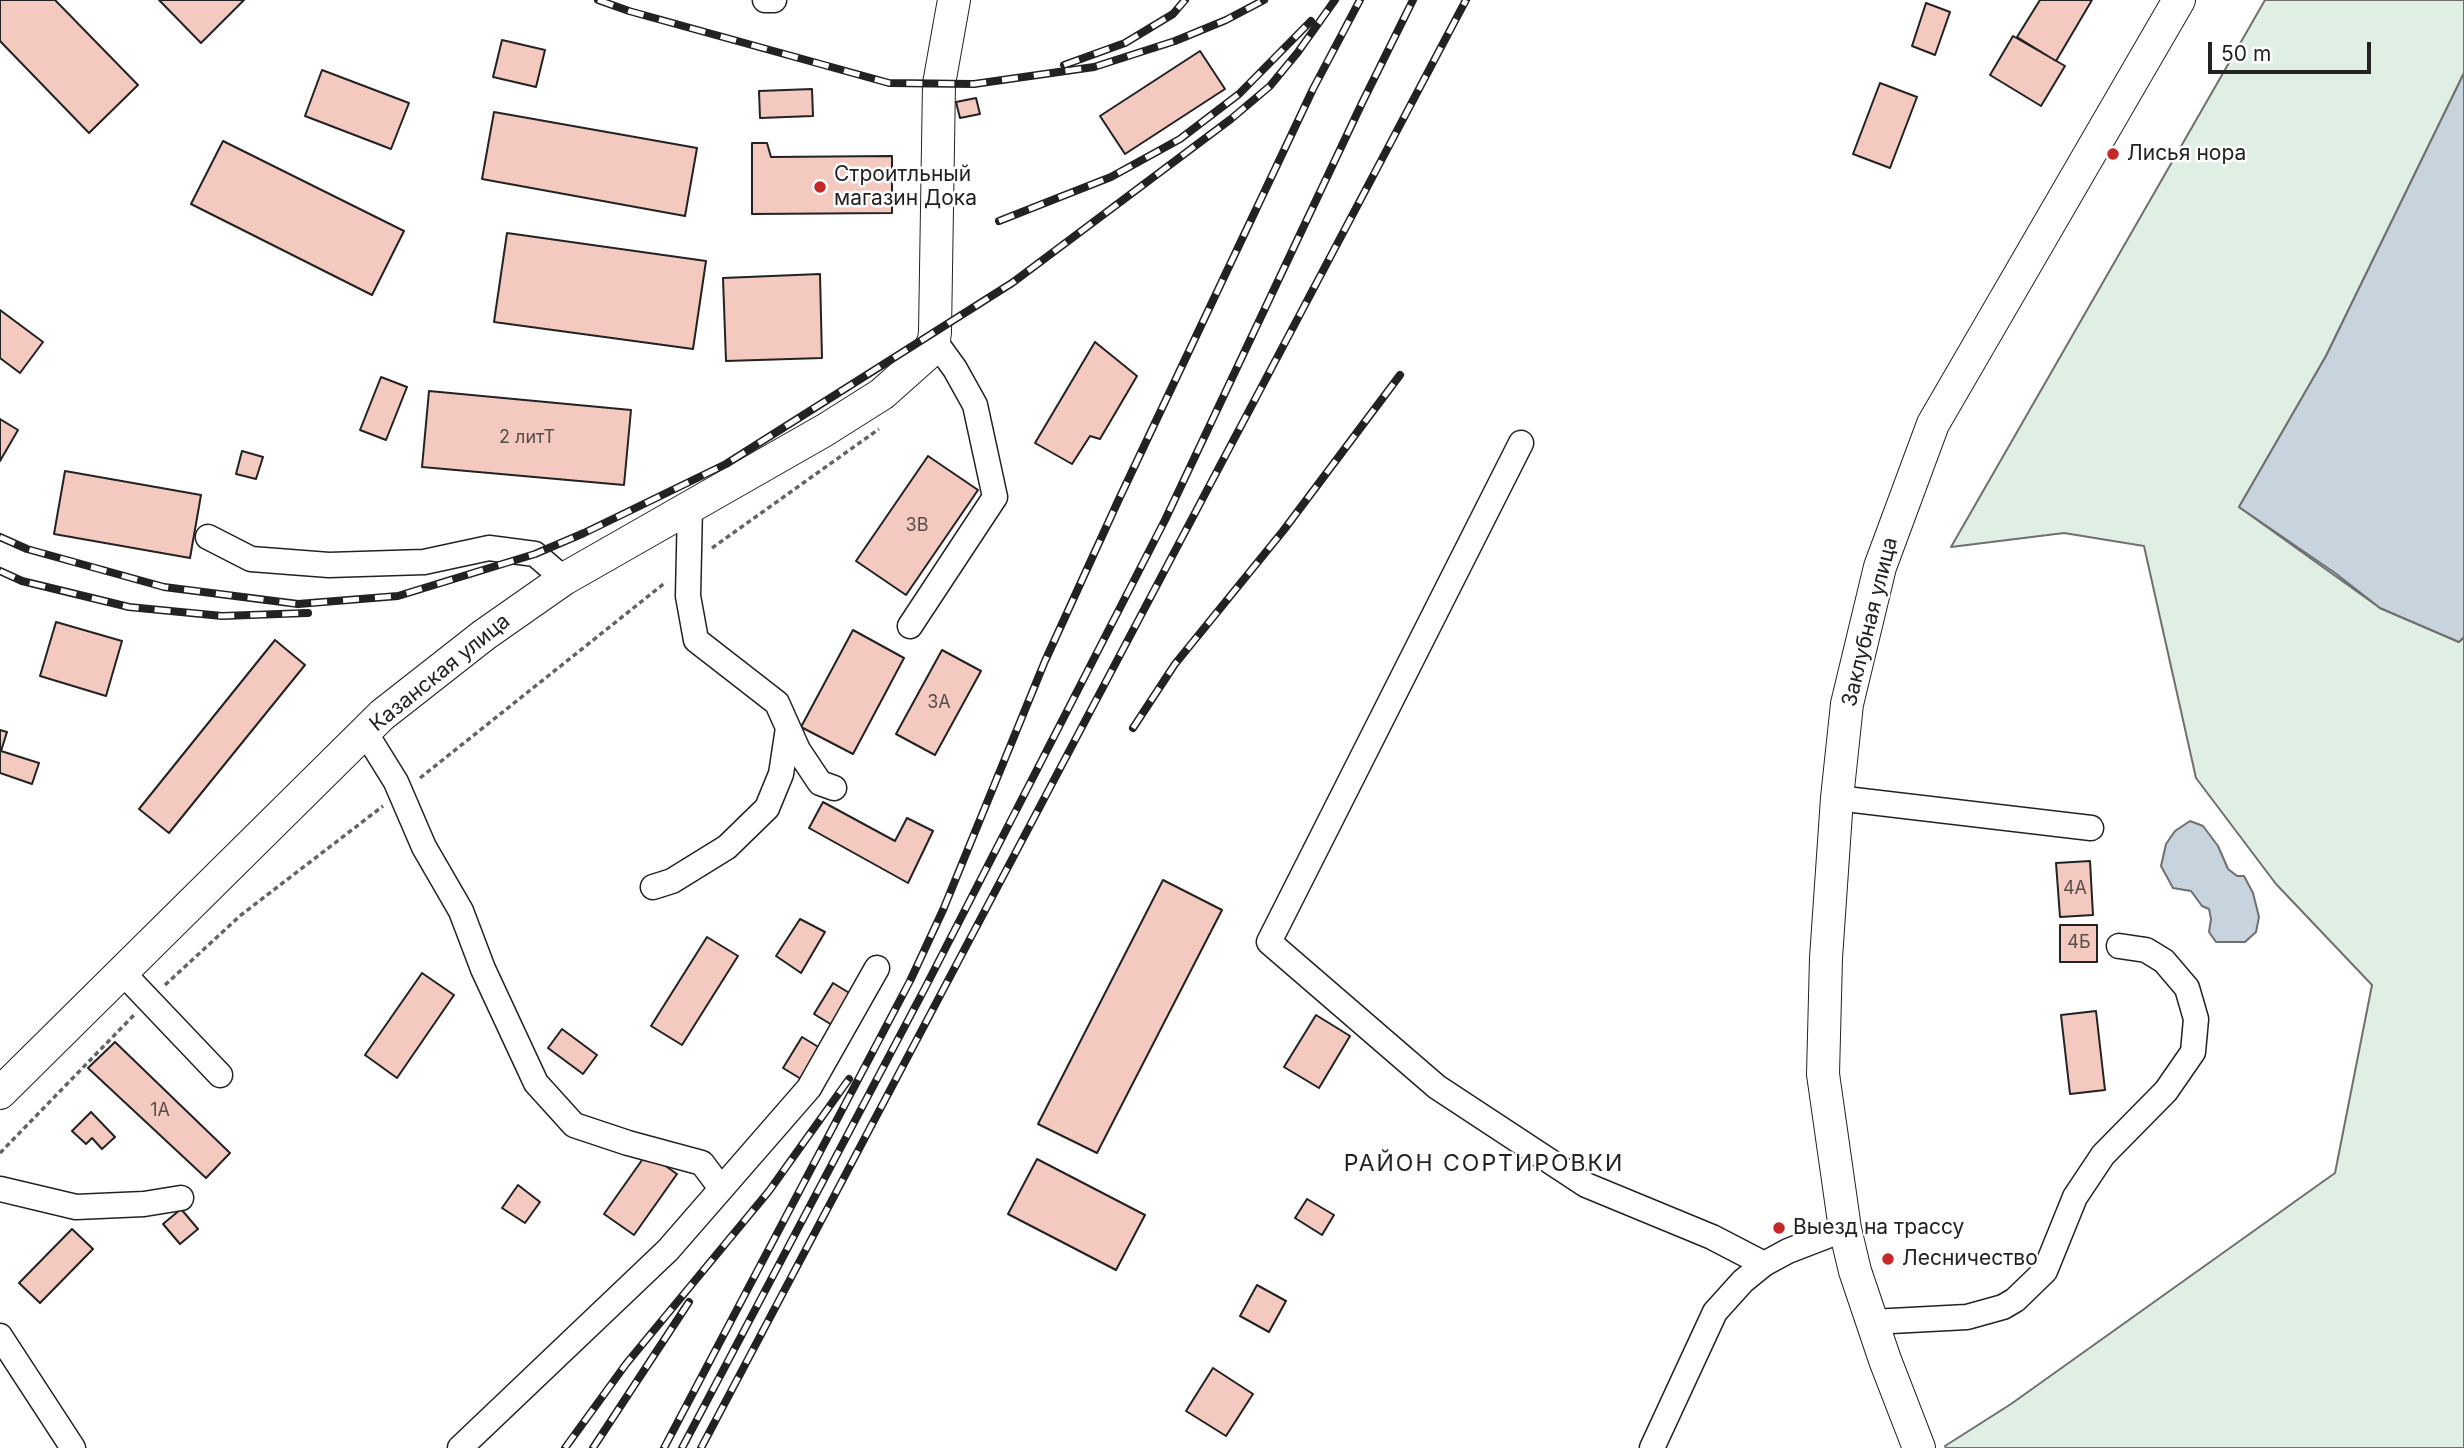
<!DOCTYPE html>
<html>
<head>
<meta charset="utf-8">
<style>
  body { margin:0 }
  #map { position:relative; width:2464px; height:1448px; overflow:hidden; background:#fff; font-family:Inter,sans-serif }
  canvas { display:block }
  .scale { position:absolute; left:2208px; top:42px; width:163px; height:32px; box-sizing:border-box; border:4px solid #222; border-top:0; padding-left:9px; font-size:21px; line-height:24px; white-space:nowrap; color:#222; -webkit-text-stroke:5px #fff; paint-order:stroke }
</style>
</head>
<body>
<div id="map">
<canvas width="2464" height="1448"></canvas>
<div class="scale">50 m</div>
</div>
<script>
const c = document.querySelector('canvas').getContext('2d');
c.lineJoin = 'round';
function fillPath(path, color) { c.fillStyle = color; c.fill(path, 'evenodd'); }
const toPath = rows => new Path2D(rows.map(r => 'M' + r).join(''));
function strokePath(path, color, width, dash) { c.strokeStyle = color; c.lineWidth = width; c.lineCap = dash ? 'butt' : 'round'; c.setLineDash(dash || []); c.stroke(path); }
function drawText(font, color, halo, rows, align = 'center') {
  c.font = font + ' Inter,sans-serif'; c.lineWidth = 5; c.setLineDash([]); c.textBaseline = 'middle'; c.strokeStyle = halo; c.fillStyle = color; for (const [text, x, y, turn = 0] of rows) {
    c.save(); c.translate(x, y); c.rotate((+turn || 0) * Math.PI / 180); c.textAlign = isNaN(turn) ? turn : align; if (halo) c.strokeText(text, 0, 0); c.fillText(text, 0, 0); c.restore();
  }
}
const green = toPath([
  [2265,0,2464,0,2464,73,2326,356,2239,507,2380,608,2459,642,2464,637,2464,1448,1946,1448,1945,1446,2011,1404,2335,1173,2372,985,2276,884,2196,778,2144,546,2064,533,1951,547,2265,0]
]);
fillPath(green, '#e0efe3');
strokePath(green, '#6f6f6f', 2);
const water = toPath([
  [2464,73,2464,637,2459,642,2380,608,2335,573,2239,507,2326,356,2464,73],
  [2190,821,2203,826,2218,846,2228,869,2237,876,2244,876,2253,893,2259,917,2256,932,2245,942,2216,942,2209,932,2211,919,2209,909,2202,906,2191,891,2173,888,2161,866,2166,844,2175,831,2190,821]
]);
fillPath(water, '#c7d3dd');
strokePath(water, '#6f6f6f', 2);
const building = toPath([
  [0,0,55,0,138,85,89,133,0,41,0,0],
  [159,0,244,0,201,43,159,0],
  [2040,0,2092,0,2056,61,2017,37,2040,0],
  [1926,3,1950,12,1935,55,1912,46,1926,3],
  [2013,36,2065,66,2041,106,1990,75,2013,36],
  [502,40,545,50,536,87,493,77,502,40],
  [1200,51,1225,89,1125,154,1100,116,1200,51],
  [322,70,409,103,391,149,305,116,322,70],
  [1880,83,1917,97,1890,168,1853,154,1880,83],
  [812,89,813,116,760,118,759,91,812,89],
  [976,98,980,114,960,118,956,102,976,98],
  [494,112,697,148,685,216,482,179,494,112],
  [223,141,404,231,372,295,191,204,223,141],
  [752,143,767,143,771,157,892,156,892,213,752,214,752,143],
  [507,233,706,261,693,349,494,322,507,233],
  [820,274,822,358,726,361,723,278,820,274],
  [0,310,43,342,20,373,0,358,0,310],
  [1095,342,1137,376,1100,439,1090,436,1072,464,1035,443,1095,342],
  [381,377,407,387,386,440,360,430,381,377],
  [429,391,631,410,624,485,422,467,429,391],
  [0,419,18,430,0,461,0,419],
  [242,451,263,457,256,479,236,474,242,451],
  [928,456,978,490,906,595,856,561,928,456],
  [65,471,201,495,190,558,54,534,65,471],
  [56,622,122,641,106,696,40,676,56,622],
  [853,630,904,658,853,754,801,727,853,630],
  [275,640,305,665,169,833,139,809,275,640],
  [942,650,981,671,935,755,896,734,942,650],
  [0,730,7,732,1,751,39,763,32,784,0,773,0,730],
  [823,802,895,841,907,818,933,831,908,883,809,828,823,802],
  [2090,861,2093,915,2060,917,2056,863,2090,861],
  [1163,880,1222,910,1097,1153,1038,1124,1163,880],
  [800,919,825,932,801,973,776,956,800,919],
  [2060,925,2097,925,2097,962,2060,962,2060,925],
  [707,937,738,956,682,1045,651,1026,707,937],
  [422,973,454,995,397,1078,365,1055,422,973],
  [833,983,856,997,837,1028,814,1014,833,983],
  [2096,1011,2105,1090,2070,1094,2061,1015,2096,1011],
  [1316,1015,1350,1036,1319,1088,1284,1067,1316,1015],
  [562,1029,597,1055,583,1074,548,1048,562,1029],
  [802,1037,825,1051,806,1082,783,1068,802,1037],
  [115,1042,230,1153,206,1178,88,1068,115,1042],
  [91,1112,115,1137,102,1149,92,1138,86,1144,72,1131,91,1112],
  [647,1153,677,1174,634,1235,604,1214,647,1153],
  [1037,1159,1145,1215,1116,1270,1008,1214,1037,1159],
  [518,1185,540,1202,525,1223,502,1208,518,1185],
  [1307,1199,1334,1215,1322,1235,1295,1218,1307,1199],
  [181,1209,198,1229,180,1244,163,1224,181,1209],
  [72,1229,93,1249,40,1303,19,1283,72,1229],
  [1257,1285,1286,1301,1269,1332,1240,1316,1257,1285],
  [1213,1368,1253,1394,1226,1436,1186,1411,1213,1368]
]);
fillPath(building, '#f3c9c0');
strokePath(building, '#222', 2);
const minor = toPath([
  [765,0,774,0],
  [1521,443,1269,942,1437,1087,1586,1185,1712,1237,1764,1264],
  [690,506,688,596,696,640,777,703,798,750,820,783,834,788],
  [208,537,251,559,329,565,424,562,489,548,535,554,564,579],
  [910,626,995,497,975,405,955,369,934,340],
  [365,732,396,782,424,847,461,911,483,969,536,1083,574,1125,628,1143,702,1163,720,1187],
  [1837,798,2091,828],
  [653,887,672,881,727,847,767,808,781,774,788,728],
  [122,972,220,1075],
  [0,1189,76,1207,144,1204,181,1198],
  [1872,1322,1967,1317,2003,1307,2015,1300,2045,1271,2075,1197,2103,1155,2166,1091,2193,1052,2196,1019,2187,988,2164,961,2146,950,2119,946],
  [0,1336,73,1448],
  [460,1448,668,1250,809,1088,877,968],
  [1652,1448,1715,1312,1743,1281,1764,1264,1788,1251,1845,1229]
]);
const major = toPath([
  [0,1093,382,715,484,635,564,579,825,430,882,394,928,353,934,340,935,332,939,84,954,0],
  [1919,1448,1885,1360,1855,1271,1845,1229,1823,1074,1826,958,1837,798,1847,704,1880,567,1933,424,2179,0]
]);
strokePath(minor, '#222', 27);
strokePath(major, '#222', 34);
strokePath(toPath([
  [712,548,879,429],
  [420,778,666,582],
  [165,985,241,915,383,806],
  [0,1153,134,1015]
]), '#646464', 3.5, [5, 3.5]);
strokePath(minor, '#fff', 24);
strokePath(major, '#fff', 32);
const rail = toPath([
  [598,0,629,11,889,83,974,84,1094,67,1175,41,1226,20,1264,0],
  [1064,65,1125,43,1173,14,1185,0],
  [999,221,1111,177,1180,139,1239,94,1311,21],
  [0,537,27,549,164,587,298,604,398,596,535,554,584,533,726,464,1012,283,1231,119,1270,86,1298,52,1335,0],
  [0,571,22,581,129,607,222,616,308,613],
  [1133,728,1175,664,1283,531,1400,375],
  [565,1448,626,1364,769,1191,849,1079],
  [593,1448,689,1302],
  [664,1448,910,981,943,910,1045,661,1119,499,1313,89,1360,0],
  [682,1448,925,988,1165,520,1362,103,1413,0],
  [701,1448,1466,0]
]);
strokePath(rail, '#222', 8);
strokePath(rail, '#fff', 5, [16]);
for (const [x, y, r, color] of [
  [2113,154,7,"#c62828"],
  [820,187,7,"#c62828"],
  [1779,1228,7,"#c62828"],
  [1888,1259,7,"#c62828"]
]) { const dot = new Path2D(); dot.arc(x, y, r, 0, 2 * Math.PI); c.fillStyle = color; c.fill(dot); strokePath(dot, '#fff', 2.5); }
drawText('18px', '#564c4a', null, [
  ["2 литТ",527,438],
  ["3В",917,526],
  ["3А",939,703],
  ["4А",2075,889],
  ["4Б",2079,943],
  ["1А",160,1111]
]);
drawText('21px', '#222', '#fff', [
  ["Лисья нора",2127,154],
  ["Строитльный",834,175],
  ["магазин Дока",834,199],
  ["Выезд на трассу",1793,1228],
  ["Лесничество",1902,1259]
], 'left');
drawText('21px', '#222', '#fff', [
  ["Заклубная улица",1870,622,-76],
  ["Казанская улица",440,673,-39]
]);
c.letterSpacing = '2px';
drawText('23px', '#222', '#fff', [
  ["РАЙОН СОРТИРОВКИ",1484,1164]
]);
c.letterSpacing = '0px';
</script>
</body>
</html>
